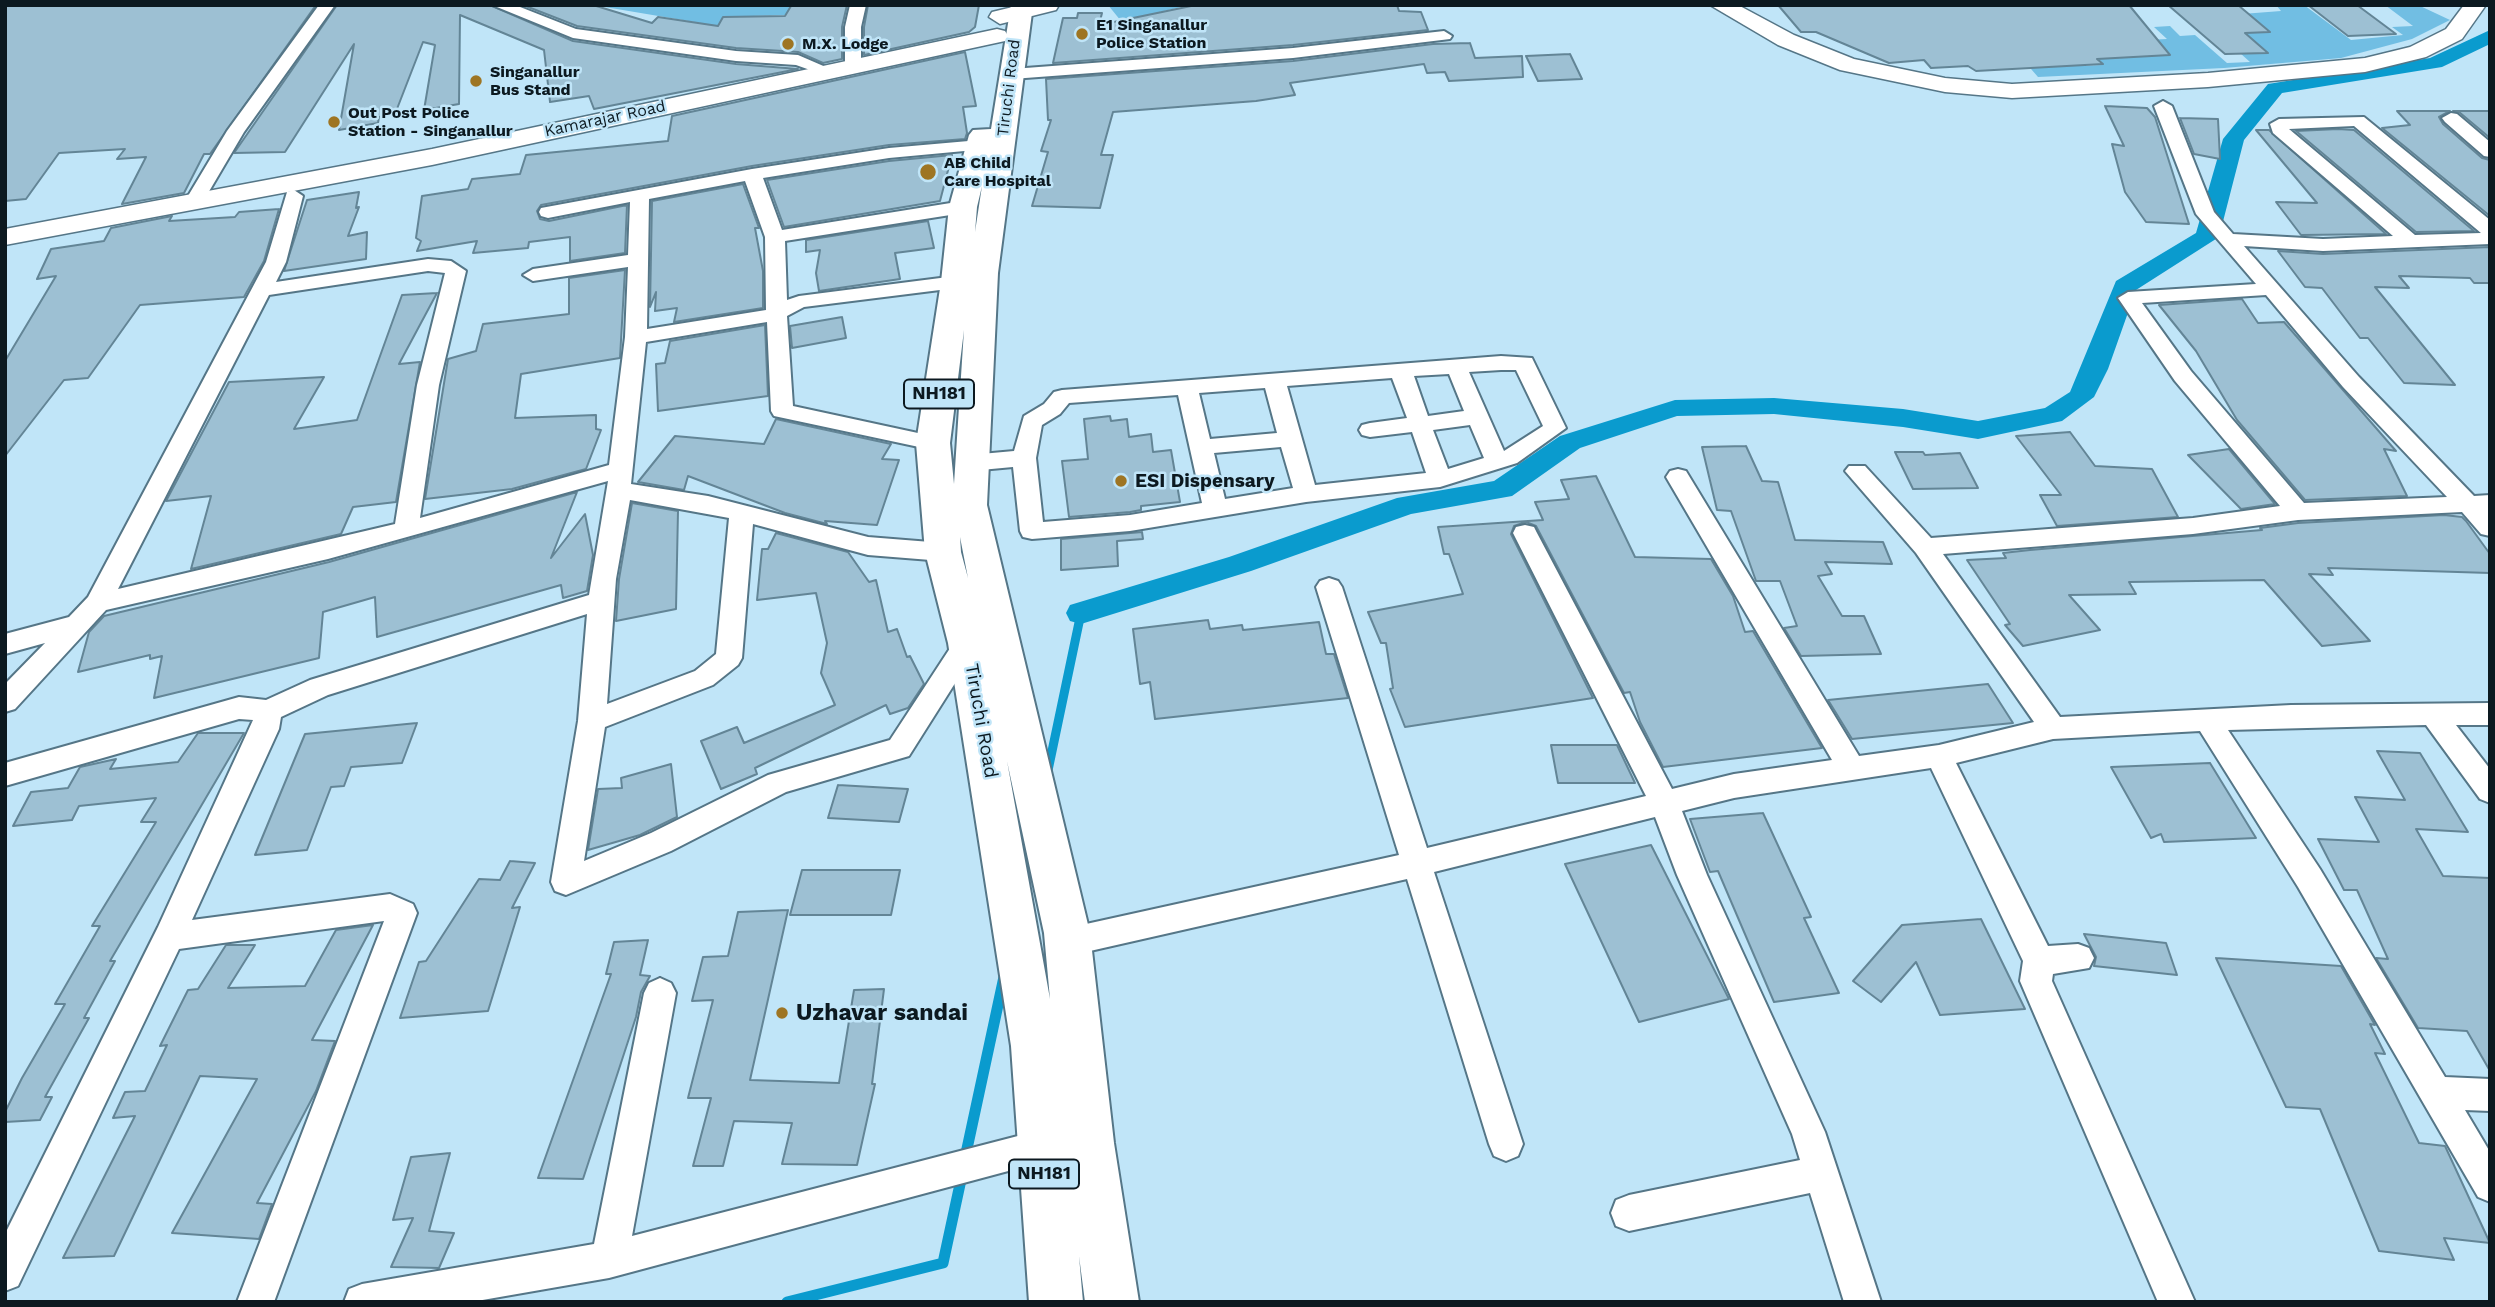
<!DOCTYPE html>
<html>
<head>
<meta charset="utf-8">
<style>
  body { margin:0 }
  #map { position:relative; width:2495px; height:1307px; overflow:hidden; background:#c0e5f8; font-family:"Work Sans",sans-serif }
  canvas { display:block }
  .frame { position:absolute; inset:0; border:7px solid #0c1920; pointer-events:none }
</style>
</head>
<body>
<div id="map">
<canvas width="2495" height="1307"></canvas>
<div class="frame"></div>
</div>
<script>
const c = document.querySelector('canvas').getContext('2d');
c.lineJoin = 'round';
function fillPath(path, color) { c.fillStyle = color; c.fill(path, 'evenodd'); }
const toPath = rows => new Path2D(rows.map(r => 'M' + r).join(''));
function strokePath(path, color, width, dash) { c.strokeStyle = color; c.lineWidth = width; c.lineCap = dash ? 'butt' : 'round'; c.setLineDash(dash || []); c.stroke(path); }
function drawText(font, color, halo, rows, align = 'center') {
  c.font = font + ' "Work Sans",sans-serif'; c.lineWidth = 5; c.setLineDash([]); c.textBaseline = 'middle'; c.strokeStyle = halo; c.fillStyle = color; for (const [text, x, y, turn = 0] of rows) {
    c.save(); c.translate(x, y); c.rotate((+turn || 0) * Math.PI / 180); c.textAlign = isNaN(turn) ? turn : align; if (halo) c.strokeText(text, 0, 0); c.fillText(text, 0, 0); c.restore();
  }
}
fillPath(toPath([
  [593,5,848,5,846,13,723,17,718,26],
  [1108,5,1190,5,1121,21],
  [2276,5,2304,5,2351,40,2403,35,2392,27,2413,26,2385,5,2418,5,2450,20,2412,39,2341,58,2224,68,2038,77,1998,31,2044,30,2082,66,2102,65,2098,59,2146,40,2167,39,2154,27,2170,26,2180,36,2195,35,2227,63,2250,62,2221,36,2266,53,2245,33,2269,32,2249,15,2229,15,2281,11]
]), '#71bee3');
strokePath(toPath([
  [1047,775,1081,613],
  [1027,867,1031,850]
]), '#0a9bce', 9);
strokePath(toPath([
  [1024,881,1027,866],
  [965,1158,1004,977],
  [787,1302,943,1263,962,1175]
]), '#0a9bce', 11);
fillPath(toPath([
  [2490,30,2490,44,2442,67,2282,93,2244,140,2219,237,2136,290,2108,369,2094,397,2062,421,1978,439,1903,427,1774,414,1677,416,1580,448,1512,496,1411,514,1251,571,1081,624,1070,621,1066,613,1070,605,1229,557,1397,498,1494,481,1560,436,1675,400,1774,398,1903,409,1978,421,2045,408,2070,392,2116,281,2196,233,2223,139,2268,84,2430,58,2490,30]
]), '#0a9bce');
const building = toPath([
  [5,5,316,5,210,154,204,154,184,193,122,204,146,157,117,159,125,149,59,153,26,199,5,201,5,5],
  [337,5,490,5,573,41,736,64,798,69,594,109,589,96,550,102,544,50,460,15,459,104,424,110,435,45,423,42,395,114,379,117,378,123,339,130,354,44,285,152,234,153,337,5],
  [523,5,593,5,652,23,658,17,718,26,723,17,785,16,791,6,847,5,842,27,842,59,823,63,798,52,736,48,577,26,523,5],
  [868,5,979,5,975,27,969,32,864,55,864,27,868,5],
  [1196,5,1397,5,1399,11,1421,12,1428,30,1293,45,1053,63,1063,18,1077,18,1078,13,1102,13,1099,25,1196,5],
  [1778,5,2129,5,2170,55,2097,59,2103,64,1976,71,1968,66,1931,68,1924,60,1889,63,1816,32,1801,32,1778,5],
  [2168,5,2238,5,2270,32,2245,33,2268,53,2225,54,2168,5],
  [2308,5,2357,5,2396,34,2348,36,2308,5],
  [1470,43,1475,58,1522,56,1523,77,1449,81,1445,72,1427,73,1424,64,1290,83,1295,95,1256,101,1113,112,1101,155,1113,155,1100,208,1032,206,1048,152,1041,151,1051,120,1048,120,1046,79,1293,61,1433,44,1470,43],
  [965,52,976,106,963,107,967,133,965,139,889,145,752,166,541,205,537,211,540,219,549,221,627,205,625,253,570,261,570,237,529,242,528,248,473,253,477,241,417,251,421,241,416,238,422,196,468,189,472,179,520,174,526,155,668,141,672,116,965,52],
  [1570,54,1582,79,1538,81,1526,56,1570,54],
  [2105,106,2147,108,2155,117,2189,224,2146,222,2125,192,2112,144,2124,146,2105,106],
  [2397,111,2450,111,2439,117,2443,124,2482,158,2490,160,2490,216,2382,128,2410,125,2397,111],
  [2453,111,2490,111,2490,138,2459,112,2453,111],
  [2180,118,2218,119,2220,159,2194,154,2180,118],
  [2338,129,2354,130,2474,231,2416,232,2296,131,2338,129],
  [2256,130,2269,130,2386,234,2301,235,2276,202,2317,203,2256,130],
  [952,155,940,201,784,227,767,180,889,161,952,155],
  [743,184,759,228,755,228,763,271,763,308,674,322,677,308,655,311,656,292,650,307,652,201,743,184],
  [359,192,356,208,359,207,348,236,367,232,366,259,284,271,307,200,359,192],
  [279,209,264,261,244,297,140,305,88,378,64,380,5,456,5,361,56,276,37,279,51,249,104,241,111,228,172,216,169,221,235,217,239,212,279,209],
  [928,221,934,248,895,253,900,279,819,291,816,273,820,250,806,252,806,240,928,221],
  [2490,247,2490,283,2474,283,2470,278,2399,276,2409,288,2375,287,2455,385,2404,383,2368,338,2360,338,2322,288,2305,287,2278,251,2323,254,2490,247],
  [625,270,620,358,521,374,515,418,596,415,596,429,601,430,586,469,512,489,425,499,448,359,476,351,483,324,569,314,569,278,625,270],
  [437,293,399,364,420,362,396,502,353,507,341,534,191,569,211,496,166,501,229,382,324,377,294,429,357,420,402,295,437,293],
  [2242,299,2258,323,2284,322,2396,451,2384,449,2407,496,2305,500,2237,420,2196,351,2159,305,2242,299],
  [842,317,846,338,792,348,790,326,842,317],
  [765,325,768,396,658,411,656,364,665,363,670,341,765,325],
  [1110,416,1111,421,1127,419,1129,437,1151,434,1153,452,1171,450,1180,502,1141,506,1141,510,1130,512,1069,517,1062,461,1088,459,1084,419,1110,416],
  [776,419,891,444,882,459,899,460,877,525,825,521,827,524,785,513,688,476,684,490,638,482,675,436,764,444,776,419],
  [2070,432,2095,466,2152,469,2178,517,2057,526,2040,495,2061,495,2016,436,2070,432],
  [1746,446,1762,481,1778,482,1795,540,1883,542,1892,564,1825,562,1832,574,1818,576,1842,616,1864,616,1881,654,1801,656,1784,628,1797,626,1780,581,1756,581,1731,511,1717,510,1702,447,1746,446],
  [2229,449,2275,504,2241,509,2188,455,2229,449],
  [1895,452,1923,452,1925,455,1960,453,1978,488,1913,489,1895,452],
  [1596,476,1635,557,1711,559,1733,596,1745,632,1753,631,1822,748,1663,767,1640,722,1630,692,1624,693,1536,526,1526,522,1514,526,1511,534,1593,698,1405,727,1390,689,1393,688,1386,643,1381,643,1368,612,1463,594,1449,554,1444,554,1438,527,1543,520,1535,502,1569,499,1561,480,1596,476],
  [577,492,551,558,585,514,593,555,587,591,563,598,561,585,377,637,375,597,323,612,319,658,154,698,162,656,150,659,150,655,78,672,89,632,104,616,329,562,577,492],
  [632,503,678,511,676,609,616,621,619,579,632,503],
  [2444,515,2462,517,2466,521,2490,554,2490,573,2328,568,2333,575,2309,574,2370,641,2322,646,2264,580,2129,582,2136,594,2069,595,2100,630,2023,646,2005,625,2010,624,1967,560,2006,558,2003,553,2030,550,2262,530,2260,528,2298,523,2444,515],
  [1142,532,1143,539,1117,541,1118,566,1061,570,1061,539,1142,532],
  [776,533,848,552,869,582,876,580,888,632,897,629,907,657,910,656,924,684,908,708,890,714,886,705,755,768,757,774,721,789,701,741,737,727,744,743,835,705,821,673,827,643,816,593,757,600,762,549,768,549,776,533],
  [1208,620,1210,629,1242,625,1243,630,1319,622,1326,654,1334,654,1348,698,1155,719,1150,682,1140,684,1133,629,1208,620],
  [1988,684,2013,723,1852,739,1828,700,1988,684],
  [417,723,402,763,351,767,344,786,331,787,307,850,255,855,305,734,417,723],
  [198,733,244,733,110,961,115,961,84,1018,89,1018,45,1097,52,1097,40,1120,5,1122,5,1112,22,1078,65,1004,55,1004,100,926,92,926,156,822,141,822,156,798,79,806,72,820,13,826,31,792,68,788,80,767,116,759,110,769,178,762,198,733],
  [1551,745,1617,745,1635,783,1558,783,1551,745],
  [2377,751,2420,753,2468,832,2416,829,2443,876,2490,878,2490,1071,2467,1031,2418,1028,2376,958,2388,959,2357,890,2344,890,2318,839,2379,842,2355,797,2405,800,2377,751],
  [2210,763,2256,838,2164,842,2161,834,2151,838,2111,767,2210,763],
  [671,764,677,817,640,835,588,850,598,789,622,788,621,778,671,764],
  [838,785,908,789,899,822,828,818,838,785],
  [1763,813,1811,917,1804,918,1839,993,1774,1002,1718,871,1710,872,1690,819,1763,813],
  [1651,845,1729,999,1639,1022,1565,864,1651,845],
  [510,861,535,863,512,908,520,907,488,1011,400,1018,419,962,426,961,479,879,500,880,510,861],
  [802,870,900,870,891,915,790,915,802,870],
  [788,910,750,1080,839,1083,854,990,884,989,872,1084,875,1084,857,1165,782,1164,792,1123,734,1121,723,1166,693,1166,711,1098,688,1098,713,1000,692,1001,703,957,728,956,738,912,788,910],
  [1981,919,2025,1009,1940,1015,1916,962,1881,1002,1853,981,1902,925,1981,919],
  [373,925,312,1040,335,1041,316,1091,257,1203,272,1204,259,1239,172,1233,257,1079,200,1076,114,1256,63,1258,135,1116,113,1118,125,1092,145,1091,167,1045,160,1046,188,990,198,989,226,945,255,945,228,988,305,986,336,930,373,925],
  [2084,934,2166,943,2177,975,2094,966,2096,957,2084,934],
  [648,940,640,975,650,976,641,992,636,1017,583,1179,538,1178,611,974,606,974,614,942,648,940],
  [2216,958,2341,966,2375,1025,2370,1024,2385,1054,2375,1053,2419,1143,2445,1146,2490,1243,2444,1238,2454,1260,2379,1251,2320,1109,2286,1107,2216,958],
  [450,1153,429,1231,454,1233,439,1268,391,1267,413,1218,393,1220,411,1157,450,1153]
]);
fillPath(building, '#9dc0d3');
strokePath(building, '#638596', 2);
const street = toPath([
  [319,5,335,5,244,132,201,205,187,205,185,201,227,131,319,5],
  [492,5,515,5,576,29,736,51,798,55,835,71,827,76,796,65,736,61,573,38,492,5],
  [850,5,866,5,861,27,861,65,853,70,845,65,845,27,850,5],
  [1444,31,1452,36,1450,39,1293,58,1012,79,1004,74,1012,69,1293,48,1444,31],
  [2163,101,2172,106,2214,212,2233,234,2323,239,2393,236,2273,133,2270,124,2279,119,2364,117,2490,220,2490,244,2323,251,2244,246,2359,377,2474,496,2490,495,2490,536,2481,534,2462,512,2298,520,2193,534,1943,554,2060,717,2291,705,2490,703,2490,725,2456,725,2490,769,2490,803,2480,799,2426,725,2228,730,2320,869,2445,1077,2490,1079,2490,1111,2465,1110,2490,1152,2490,1202,2478,1197,2298,887,2200,731,2053,739,1956,763,2048,946,2078,944,2089,948,2094,958,2089,968,2053,974,2052,981,2195,1302,2158,1302,2020,981,2023,961,1931,768,1734,798,1682,811,1707,875,1825,1132,1881,1302,1844,1302,1810,1193,1629,1231,1616,1226,1611,1213,1616,1200,1629,1195,1800,1160,1792,1134,1677,875,1655,817,1434,872,1523,1144,1518,1156,1506,1161,1494,1156,1489,1144,1407,879,1068,956,1057,952,1052,942,1057,932,1068,928,1399,855,1316,587,1320,581,1329,578,1338,581,1342,587,1427,848,1646,796,1513,533,1516,527,1525,525,1534,527,1537,533,1672,789,1734,774,1832,760,1666,477,1670,471,1678,469,1686,471,1859,756,1939,745,2034,722,1916,553,1845,471,1849,466,1865,466,1931,538,2193,518,2280,506,2175,381,2118,298,2128,292,2256,284,2196,214,2154,106,2163,101],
  [2354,126,2481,233,2415,235,2289,129,2354,126],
  [2266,295,2343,387,2447,497,2304,503,2191,371,2142,303,2266,295],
  [2451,113,2457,114,2490,142,2490,157,2484,156,2445,122,2442,118,2451,113],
  [980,140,986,141,989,145,986,149,889,158,763,178,782,230,963,201,972,207,963,213,785,241,787,300,799,296,956,276,963,278,966,282,963,286,956,288,804,307,787,316,793,406,941,438,944,443,941,448,933,450,774,416,771,411,767,322,646,342,631,484,708,496,868,537,943,543,952,546,955,552,952,558,943,561,868,555,753,524,742,658,738,665,713,685,605,727,584,861,651,833,768,775,890,740,958,636,967,633,976,636,980,643,976,650,909,756,786,792,671,851,566,895,555,891,551,882,578,721,587,614,328,695,281,717,279,729,192,920,390,894,413,904,417,913,274,1302,237,1302,384,921,179,949,18,1286,5,1291,5,1234,158,927,253,720,239,719,5,786,5,763,239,697,266,700,310,680,589,595,608,481,328,559,106,610,15,709,5,712,5,684,45,643,5,654,5,634,69,617,88,597,266,262,287,192,294,190,303,196,286,262,276,282,428,259,451,261,466,271,439,385,420,518,609,465,625,337,628,267,533,281,523,275,533,269,628,255,630,202,548,218,541,216,539,212,541,208,752,169,889,148,980,140],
  [745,181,765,237,766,310,647,329,649,199,745,181],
  [428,271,445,273,417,385,395,524,118,589,269,295,428,271],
  [630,500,729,518,716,654,695,671,607,704,616,579,630,500],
  [1501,356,1532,358,1566,428,1517,463,1440,487,1306,502,1130,531,1032,539,1023,537,1020,531,1013,467,970,471,962,468,958,463,962,458,970,455,1014,451,1024,416,1044,404,1054,392,1062,390,1501,356],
  [1501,370,1516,370,1543,426,1504,451,1469,372,1501,370],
  [1449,374,1464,411,1428,416,1414,376,1449,374],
  [1392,378,1407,418,1370,423,1362,425,1359,430,1362,435,1370,437,1412,432,1426,473,1315,485,1287,386,1392,378],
  [1265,388,1277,433,1210,439,1199,393,1265,388],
  [1178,395,1202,503,1130,515,1043,522,1036,458,1042,425,1060,414,1069,403,1178,395],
  [1470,425,1484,458,1448,469,1433,430,1470,425],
  [1281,447,1293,488,1225,499,1214,453,1281,447],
  [660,978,671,983,676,993,632,1236,1041,1130,1053,1135,1058,1147,1053,1159,609,1278,471,1302,344,1302,349,1289,362,1284,594,1244,644,993,649,983,660,978]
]);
const secondary = toPath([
  [1021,5,1059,5,1056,10,1000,24,989,17,992,12,1021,5],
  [1710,5,1738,5,1794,35,1854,59,1945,78,2012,84,2208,73,2365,58,2410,47,2446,29,2464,5,2486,5,2462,39,2426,57,2365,72,2208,87,2012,98,1945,92,1840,70,1778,45,1710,5],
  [997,29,1005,31,1008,36,1005,41,432,165,5,245,5,229,432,149,997,29]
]);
const highway = toPath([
  [1011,5,1033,5,998,273,987,505,1090,933,1114,1143,1139,1302,1085,1302,1079,1256,1083,1302,1029,1302,1011,1046,948,643,925,552,916,443,941,282,949,207,969,135,973,130,991,129,1011,5],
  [982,186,975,232,977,207,982,186],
  [964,330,954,484,950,443,964,330],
  [960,537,968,578,961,552,960,537],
  [1007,761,1044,933,1050,999,1007,761]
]);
strokePath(street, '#557687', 4);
strokePath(secondary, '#557687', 3);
strokePath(highway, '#557687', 4);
fillPath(street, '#fff');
fillPath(secondary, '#fff');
fillPath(highway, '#fff');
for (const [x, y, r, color] of [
  [1082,34,7,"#9e7523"],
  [788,44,7,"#9e7523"],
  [476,81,7,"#9e7523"],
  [334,122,7,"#9e7523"],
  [928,172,9,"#9e7523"],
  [1121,481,7,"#9e7523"],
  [782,1013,7,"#9e7523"]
]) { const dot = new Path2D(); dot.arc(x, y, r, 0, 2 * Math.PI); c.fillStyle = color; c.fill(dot); strokePath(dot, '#c0e5f8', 2.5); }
drawText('bold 16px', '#0c1920', '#c0e5f8', [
  ["E1 Singanallur",1096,25],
  ["Police Station",1096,43],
  ["M.X. Lodge",802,44],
  ["Singanallur",490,72],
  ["Bus Stand",490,90],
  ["Out Post Police",348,113],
  ["Station - Singanallur",348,131],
  ["AB Child",944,163],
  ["Care Hospital",944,181]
], 'left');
drawText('16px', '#0c1920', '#c0e5f8', [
  ["Tiruchi Road",1009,88,-83],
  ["Kamarajar Road",605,119,-12]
]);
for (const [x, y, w] of [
  [939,394,70],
  [1044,1174,70]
]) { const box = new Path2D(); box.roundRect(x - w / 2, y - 14.5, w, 29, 5); c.fillStyle = '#c0e5f8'; c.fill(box); strokePath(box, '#0c1920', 2); }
drawText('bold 18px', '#0c1920', null, [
  ["NH181",939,394],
  ["NH181",1044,1174]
]);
drawText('bold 19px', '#0c1920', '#c0e5f8', [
  ["ESI Dispensary",1135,481]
], 'left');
drawText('19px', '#0c1920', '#c0e5f8', [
  ["Tiruchi Road",981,721,80]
]);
drawText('bold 23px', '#0c1920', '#c0e5f8', [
  ["Uzhavar sandai",796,1013]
], 'left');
</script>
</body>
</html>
